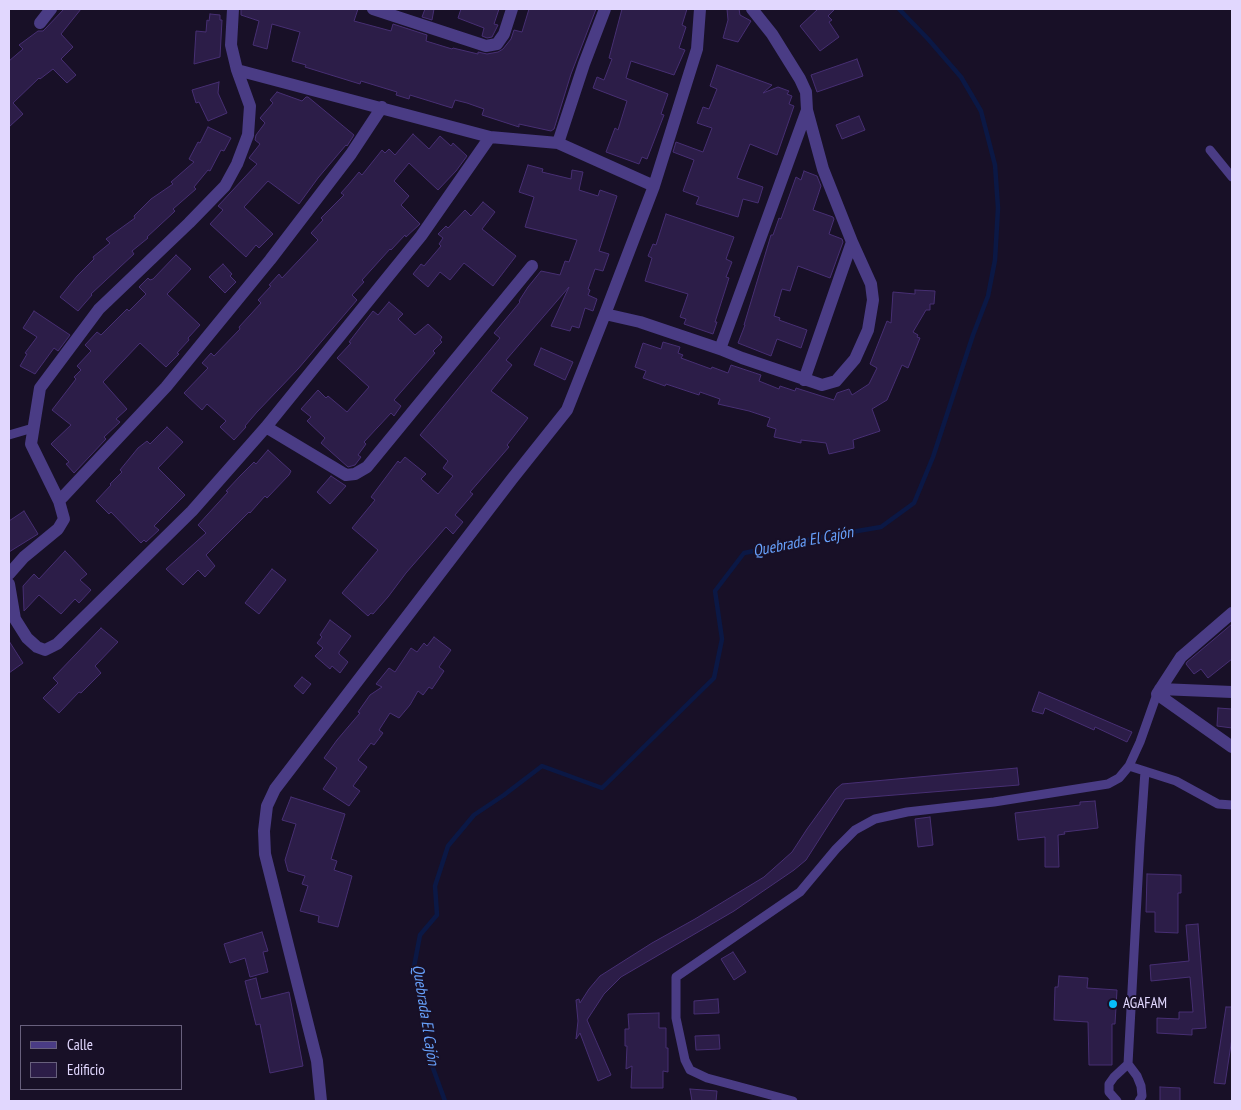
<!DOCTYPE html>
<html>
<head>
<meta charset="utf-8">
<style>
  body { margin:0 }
  #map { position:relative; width:1241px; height:1110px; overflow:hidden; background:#181027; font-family:"PT Sans Narrow",sans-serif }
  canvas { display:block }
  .frame { position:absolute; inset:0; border:10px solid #e1d7fe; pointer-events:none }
  .legend { position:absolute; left:20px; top:1025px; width:162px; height:65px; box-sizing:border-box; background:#181027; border:1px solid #68607d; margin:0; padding:6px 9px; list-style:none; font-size:15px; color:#e1d7fe }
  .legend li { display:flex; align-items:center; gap:10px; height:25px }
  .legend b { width:25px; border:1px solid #68607d }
</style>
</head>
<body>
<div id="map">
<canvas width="1241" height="1110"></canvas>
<div class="frame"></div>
<ul class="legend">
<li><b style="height:6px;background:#4a3c85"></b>Calle</li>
<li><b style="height:14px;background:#2c1d48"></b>Edificio</li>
</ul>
</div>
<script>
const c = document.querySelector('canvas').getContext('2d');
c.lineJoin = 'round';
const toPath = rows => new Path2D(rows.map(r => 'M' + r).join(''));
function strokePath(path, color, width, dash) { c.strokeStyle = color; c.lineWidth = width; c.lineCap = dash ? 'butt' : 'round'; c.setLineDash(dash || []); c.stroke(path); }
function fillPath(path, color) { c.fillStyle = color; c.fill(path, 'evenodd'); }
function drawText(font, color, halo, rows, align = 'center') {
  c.font = font + ' "PT Sans Narrow",sans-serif'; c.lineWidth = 4; c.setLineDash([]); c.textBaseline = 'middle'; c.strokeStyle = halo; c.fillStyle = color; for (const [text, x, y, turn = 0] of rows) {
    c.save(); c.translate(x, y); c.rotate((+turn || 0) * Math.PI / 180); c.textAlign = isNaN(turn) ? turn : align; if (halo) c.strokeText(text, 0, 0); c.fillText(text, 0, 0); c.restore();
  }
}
strokePath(toPath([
  [445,1101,430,1060,423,1007,414,967,420,935,437,915,435,886,448,846,474,815,504,795,542,766,602,788,714,678,722,639,715,591,744,553,822,537,881,527,914,503,933,457,973,335,988,296,995,260,998,208,995,165,981,111,961,77,928,39,899,9]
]), '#0b1845', 4.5);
const building = toPath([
  [64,9,81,9,61,34,73,47,61,59,76,75,67,83,53,69,40,79,39,78,13,103,23,114,9,127,9,61,23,49,19,45,38,31,43,31,46,28,64,9],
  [241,9,358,9,354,21,391,31,393,24,427,35,426,41,452,49,453,48,478,54,478,52,487,54,498,52,503,49,511,39,514,30,522,32,529,9,596,9,571,74,554,129,551,131,519,124,519,127,482,115,484,109,467,103,455,100,452,108,410,95,409,99,396,95,397,92,361,81,360,84,305,67,306,65,292,61,300,32,272,24,267,49,253,45,259,21,241,15,241,9],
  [425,9,434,9,432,20,422,17,425,9],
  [461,9,499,9,494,24,498,25,492,37,487,38,482,36,484,28,458,18,461,9],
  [622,9,687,9,682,25,686,27,679,48,685,50,674,75,631,61,626,78,668,94,661,114,664,115,647,159,642,157,639,164,606,152,615,128,618,130,627,101,593,88,597,77,604,80,612,59,609,58,622,9],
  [727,9,739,9,740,15,751,21,738,42,723,38,728,20,727,9],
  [818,9,835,9,828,16,832,20,829,22,839,37,820,51,800,26,818,9],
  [210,14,220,15,220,20,222,20,220,57,194,64,196,31,206,32,207,20,209,21,210,14],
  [857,59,863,76,817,92,811,75,857,59],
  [717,65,772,85,763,93,778,87,789,91,787,94,792,96,789,104,794,106,777,155,750,144,737,178,763,187,758,203,743,199,738,217,696,204,699,197,683,191,694,160,673,152,676,142,703,152,712,128,697,123,703,107,709,109,717,89,710,86,717,65],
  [219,82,218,93,227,113,208,121,199,102,196,103,192,90,219,82],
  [277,92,302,101,306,97,308,97,354,135,347,146,346,145,318,178,299,204,268,181,244,207,273,234,259,248,256,245,246,257,210,224,223,210,218,206,257,164,249,158,260,144,255,140,256,135,265,123,260,118,273,103,270,100,277,92],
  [859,116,865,130,842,139,836,125,859,116],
  [208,127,231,138,224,151,221,150,210,171,208,170,194,187,196,189,173,209,175,211,173,213,147,237,148,238,132,251,134,254,91,294,92,295,78,311,60,297,77,276,94,259,93,257,110,243,106,239,135,218,134,216,151,199,173,184,171,182,194,162,189,159,198,142,200,143,208,127],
  [413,134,429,149,440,136,451,146,453,143,467,156,456,171,438,190,409,163,394,181,409,196,401,205,420,224,406,237,405,235,391,250,390,249,362,280,364,282,352,295,357,300,298,369,257,412,245,426,246,427,234,440,220,427,226,421,207,404,202,410,184,393,208,368,202,363,211,353,214,356,240,329,239,327,261,303,258,300,271,286,269,285,279,274,282,278,318,240,311,233,323,220,321,218,344,195,341,193,349,184,359,172,362,175,382,150,385,153,389,149,395,155,413,134],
  [528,165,543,169,542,172,571,179,572,170,583,172,579,190,598,196,600,190,617,196,599,251,609,254,603,271,595,269,588,289,590,290,588,295,597,299,593,311,585,308,579,328,572,326,570,331,551,326,569,287,506,360,512,365,491,391,528,418,507,445,509,447,470,492,473,494,455,515,463,522,453,534,446,527,406,573,388,597,373,614,371,613,368,616,342,593,378,550,352,528,375,500,371,497,398,461,400,463,405,457,426,474,421,479,438,494,453,476,443,468,448,461,420,435,500,338,494,333,520,302,519,301,528,287,541,271,560,275,565,261,569,262,577,240,525,227,534,197,519,192,528,165],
  [804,171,817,176,821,186,813,210,833,217,834,219,829,234,842,239,843,242,830,278,798,266,790,291,782,289,774,316,780,318,779,320,807,330,801,348,777,339,771,356,738,343,745,325,744,325,771,235,773,235,779,218,781,219,796,177,801,180,804,171],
  [483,202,495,212,482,229,516,256,493,286,464,263,450,280,440,272,428,287,413,274,421,264,424,266,441,246,439,244,443,238,438,234,446,226,448,228,465,210,471,216,483,202],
  [666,214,734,237,726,259,732,262,726,277,729,278,715,322,717,322,713,334,684,324,686,319,680,317,688,294,645,281,652,258,648,256,653,244,656,245,666,214],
  [176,255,191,269,167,294,200,325,188,338,189,340,177,353,179,354,166,367,140,343,103,382,127,409,116,419,120,422,104,437,106,439,74,473,66,464,69,462,51,444,71,425,52,410,76,379,74,377,81,370,77,366,91,351,85,345,97,332,101,335,127,309,129,311,146,294,139,287,148,278,150,280,153,279,176,255],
  [223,264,232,274,230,276,236,282,225,293,209,277,223,264],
  [915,290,935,291,934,304,930,304,930,310,926,310,913,332,918,335,917,337,920,338,908,368,902,365,887,400,872,409,880,431,853,440,854,448,829,454,826,443,801,440,801,443,774,437,776,429,767,426,770,418,749,411,718,404,720,399,700,392,699,395,666,384,665,386,643,378,646,371,635,367,643,343,661,349,663,342,680,347,678,353,683,355,681,358,711,369,712,367,728,373,731,365,761,375,759,381,779,389,780,386,795,391,796,388,834,400,837,393,849,389,852,395,869,384,877,368,870,364,887,321,891,323,893,292,915,294,915,290],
  [389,302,403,314,398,319,415,335,428,324,442,337,440,340,442,342,433,351,435,353,422,368,394,400,401,406,394,416,391,413,364,442,366,444,358,455,361,457,355,465,348,467,321,443,325,438,307,421,311,417,301,409,318,390,326,398,328,396,347,412,369,387,337,358,351,343,349,342,373,311,378,315,389,302],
  [34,311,70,335,58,351,54,348,35,374,20,366,27,354,25,353,37,337,23,328,34,311],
  [541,348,573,362,565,380,534,365,541,348],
  [167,427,183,442,158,468,185,495,154,526,159,530,146,542,144,540,141,543,111,512,109,514,96,501,111,485,110,484,122,472,120,470,138,448,147,441,150,444,167,427],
  [268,450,291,471,289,475,267,498,265,496,250,513,249,512,206,555,215,566,205,577,198,570,183,585,166,569,206,533,198,525,228,492,226,491,240,476,254,462,256,464,268,450],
  [331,476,346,486,330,504,317,492,331,476],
  [24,511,38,534,9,552,9,521,24,511],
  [65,551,87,574,80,580,91,590,79,603,75,599,61,614,39,595,24,611,23,586,34,574,39,579,65,551],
  [272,569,286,580,259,614,245,603,272,569],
  [330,620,351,636,339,652,339,654,348,662,340,673,332,666,330,669,315,656,323,648,317,643,322,637,320,635,330,620],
  [1232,624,1232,659,1208,678,1201,669,1194,674,1186,664,1187,662,1232,624],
  [101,628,118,642,95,666,101,673,81,693,79,692,59,713,43,698,58,683,53,678,101,628],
  [434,637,451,650,439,667,444,671,432,689,429,687,423,695,418,691,410,705,399,718,390,713,379,730,383,733,374,745,371,743,358,760,367,767,353,786,360,791,349,806,323,789,337,768,324,758,337,740,360,713,358,712,370,695,382,687,376,684,389,668,395,672,411,648,417,652,424,643,427,646,434,637],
  [9,641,23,663,9,673,9,641],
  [302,677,311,684,303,694,294,686,302,677],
  [1039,692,1132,732,1127,742,1095,727,1094,730,1045,708,1043,714,1032,711,1039,692],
  [1218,708,1232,709,1232,728,1217,726,1218,708],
  [1017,768,1019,785,845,799,806,860,794,870,734,911,621,977,604,994,587,1020,611,1075,598,1081,580,1033,576,1039,578,1021,576,1000,579,999,580,1003,589,989,600,976,652,943,695,919,764,877,792,852,807,829,836,789,842,784,1017,768],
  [291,797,345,814,331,859,337,861,334,870,352,876,338,927,318,922,319,916,300,911,308,886,302,884,305,876,288,871,285,860,296,824,282,820,291,797],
  [1095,801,1098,828,1064,832,1065,834,1058,835,1059,867,1045,867,1045,837,1018,840,1015,813,1080,805,1080,802,1095,801],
  [930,817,933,845,918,847,915,819,930,817],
  [1147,874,1181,875,1181,893,1178,893,1178,933,1155,932,1155,912,1146,912,1147,874],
  [1198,924,1206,1028,1192,1029,1192,1035,1157,1033,1157,1018,1179,1019,1179,1012,1193,1012,1190,977,1151,981,1150,965,1189,961,1186,925,1198,924],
  [262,932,268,951,263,952,268,972,250,977,245,958,230,963,224,944,262,932],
  [733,952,746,972,734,980,721,959,733,952],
  [1059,976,1088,978,1087,988,1117,990,1115,1024,1112,1024,1112,1065,1089,1065,1088,1022,1054,1020,1055,987,1058,987,1059,976],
  [256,978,261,999,289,992,303,1066,270,1073,260,1024,256,1025,245,981,256,978],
  [718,999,719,1013,694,1014,694,1001,718,999],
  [1226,1007,1232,1007,1232,1038,1225,1084,1214,1083,1226,1007],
  [659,1013,659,1028,666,1028,666,1048,668,1048,668,1072,663,1071,663,1088,631,1088,632,1066,626,1069,627,1046,625,1046,625,1029,629,1029,628,1014,659,1013],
  [719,1035,720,1049,696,1050,695,1036,719,1035],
  [1160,1087,1180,1088,1180,1101,1160,1101,1160,1087],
  [690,1089,717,1091,716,1101,692,1101,690,1089]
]);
fillPath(building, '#2c1d48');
strokePath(building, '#472f73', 1);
strokePath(toPath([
  [1210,150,1232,177],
  [9,435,33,428],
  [1129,766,1176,781,1218,804,1232,805],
  [793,1101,707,1078,690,1070,685,1060,676,1018,676,977,800,892,836,849,855,830,875,819,907,812,994,802,1108,784,1119,778,1129,766,1140,742,1157,694],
  [1117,1101,1109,1092,1109,1084,1114,1077,1128,1064],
  [1139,1101,1142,1096,1141,1086,1137,1076,1128,1064,1140,843,1145,771]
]), '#4a3c85', 9);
strokePath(toPath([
  [373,9,486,46,497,44,504,34,512,9],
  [40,23,51,9],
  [237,70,490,137,558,143,654,186],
  [558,143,584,64,605,9],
  [605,314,654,186,697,49,700,9],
  [720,349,807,110],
  [804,380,852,242],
  [266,427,346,475,355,474,367,467,532,266],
  [59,501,166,387,270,260,351,154,382,107],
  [9,574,24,557,58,529,64,519,59,501,31,444,40,388,99,309,189,223,225,186,237,164,248,135,250,106,237,70,231,45,233,9],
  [9,584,15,619,27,638,37,647,45,650,57,644,192,511,266,427,421,236,490,137],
  [1232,613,1181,657,1157,694,1232,747],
  [1160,689,1232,692],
  [321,1101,317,1061,265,854,264,831,267,806,275,789,512,479,567,410,605,314,640,322,720,349,742,358,822,385,836,381,855,359,868,330,873,300,871,284,852,242,823,169,807,110,806,92,800,79,772,34,752,9]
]), '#4a3c85', 12);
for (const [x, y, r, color] of [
  [1113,1004,5,"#07befa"]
]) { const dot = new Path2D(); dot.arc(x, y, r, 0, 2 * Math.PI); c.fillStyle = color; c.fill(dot); strokePath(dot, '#181027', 2); }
drawText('15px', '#e1d7fe', '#181027', [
  ["AGAFAM",1123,1004]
], 'left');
drawText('italic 16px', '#67a1fc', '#181027', [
  ["Quebrada El Cajón",803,542,-11],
  ["Quebrada El Cajón",425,1015,81]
]);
</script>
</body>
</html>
